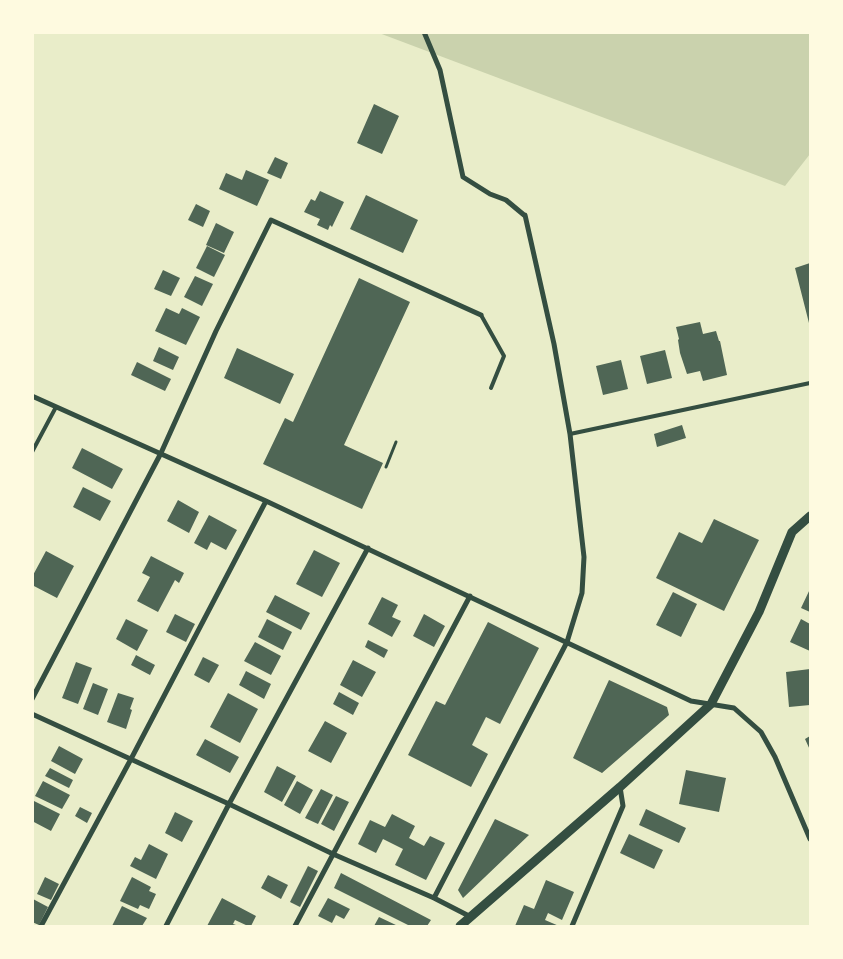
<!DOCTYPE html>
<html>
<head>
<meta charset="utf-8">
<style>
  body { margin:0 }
  #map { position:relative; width:843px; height:959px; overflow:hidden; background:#e9edc9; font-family:"Open Sans",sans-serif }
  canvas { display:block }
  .frame { position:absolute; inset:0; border:34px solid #fefae0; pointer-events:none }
</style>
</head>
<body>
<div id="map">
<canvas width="843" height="959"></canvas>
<div class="frame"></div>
</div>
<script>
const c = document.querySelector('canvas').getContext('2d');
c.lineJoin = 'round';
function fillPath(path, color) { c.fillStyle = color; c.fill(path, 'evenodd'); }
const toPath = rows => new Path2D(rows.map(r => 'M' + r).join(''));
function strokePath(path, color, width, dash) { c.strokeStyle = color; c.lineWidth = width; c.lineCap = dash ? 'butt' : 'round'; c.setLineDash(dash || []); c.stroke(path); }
fillPath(toPath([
  [379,33,810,33,810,154,785,186]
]), '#cad2ad');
fillPath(toPath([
  [374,104,399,116,382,154,357,143],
  [275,157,288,163,281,179,267,173],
  [246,170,269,180,257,206,219,189,226,173,242,180],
  [320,191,344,202,332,227,330,225,328,230,317,225,320,219,304,212,311,199,315,201],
  [366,195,418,220,403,253,350,229],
  [196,204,210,211,203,227,188,220],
  [216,223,234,232,224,253,206,245],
  [207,246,225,255,214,277,196,268],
  [810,263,810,327,795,268],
  [163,270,180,278,171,296,154,289],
  [195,276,213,284,202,306,184,297],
  [359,278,410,302,344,445,383,463,362,509,263,464,285,418,293,422],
  [166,308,179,314,182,308,200,317,186,345,155,331],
  [700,322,703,334,716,331,719,341,720,341,727,375,703,381,700,371,687,374,680,353,678,340,679,339,676,327],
  [159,347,179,357,173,370,153,361],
  [237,348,294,374,280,404,224,378],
  [665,350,672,378,647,384,640,356],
  [621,360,628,389,603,395,596,366],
  [137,362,171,379,165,391,131,375],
  [682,425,686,438,657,447,654,434],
  [82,448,123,469,112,489,72,468],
  [83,487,111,501,100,521,73,507],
  [178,500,199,512,189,533,167,521],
  [209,515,237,530,226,550,211,542,207,550,194,543],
  [714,519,759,540,724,611,656,578,679,532,702,543],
  [314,550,340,563,322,597,296,584],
  [46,551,74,566,57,598,32,585,32,577],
  [151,556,184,573,179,583,175,580,158,612,137,601,150,577,142,573],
  [810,589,810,612,801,608],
  [673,592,697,604,681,637,656,625],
  [275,595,310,613,301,630,266,612],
  [382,597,398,605,392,617,401,621,392,637,368,624],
  [175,614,195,624,186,642,166,632],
  [424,614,445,626,434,647,413,636],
  [126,619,148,630,137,651,116,639],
  [267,619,292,632,283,650,258,637],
  [801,619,810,624,810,651,790,642],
  [488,622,539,648,500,724,486,717,472,745,488,754,471,787,408,755,436,701,445,705],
  [368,640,388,650,384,658,365,647],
  [255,642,281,656,271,675,244,661],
  [136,655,155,665,150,675,131,665],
  [203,657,219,665,209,683,194,675],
  [353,660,376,672,362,697,340,685],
  [76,662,92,668,78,704,62,698],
  [810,669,810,705,789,707,786,672],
  [246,671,271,684,264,699,239,685],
  [609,680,667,707,669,715,602,773,573,758],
  [93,683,108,689,98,715,83,709],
  [339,692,359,703,353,715,333,704],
  [118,693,134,698,130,709,132,710,126,729,107,722],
  [228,693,258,709,240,743,210,727],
  [325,721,347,733,331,763,308,751],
  [810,736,810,750,805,739],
  [205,739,239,757,230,773,196,755],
  [59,746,83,759,75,774,51,761],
  [277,766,296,776,282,802,264,792],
  [50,768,73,780,69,788,45,776],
  [686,770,726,778,719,812,679,804],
  [43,781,70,795,62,809,35,796],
  [297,781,313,790,300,814,284,805],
  [321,789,333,795,318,824,305,818],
  [336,796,349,802,334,831,321,824],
  [32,800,60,814,51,831,32,821],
  [80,807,92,813,87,823,75,816],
  [646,809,686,828,679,843,639,825],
  [175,812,193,821,182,842,165,833],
  [392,814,415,826,409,838,424,846,430,836,445,843,426,880,395,865,403,849,383,839,376,853,358,844,370,820,385,827],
  [495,819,529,835,463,898,458,890],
  [629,834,663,850,654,869,620,853],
  [149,844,168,854,156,879,130,866,135,857,141,860],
  [308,866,318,871,300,907,290,902],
  [341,873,431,920,427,926,410,926,334,888],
  [268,875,288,885,281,899,261,888],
  [45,877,59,884,51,900,37,894],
  [132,877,151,887,149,891,156,894,149,909,140,905,138,909,120,901],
  [546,880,574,892,562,920,548,913,545,920,559,926,515,926,524,905,534,909],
  [222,898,256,916,251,926,248,926,235,920,233,924,239,926,207,926],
  [328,898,350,909,344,919,336,915,332,923,318,916],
  [33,899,48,907,39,925,32,922,32,902],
  [122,906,147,918,142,926,112,926],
  [379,917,398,926,374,926]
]), '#4f6655');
strokePath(toPath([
  [386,467,396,442]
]), '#344e41', 3);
strokePath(toPath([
  [481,315,504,356,491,388],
  [570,434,810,383],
  [32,452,56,407]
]), '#344e41', 4);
strokePath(toPath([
  [424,32,440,70,463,177,490,194,506,200,524,215,525,215,554,344,570,434,584,557,582,593,567,642,434,898],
  [32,396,266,501,691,701,734,708,761,732,775,757,810,839],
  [32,699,161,453,216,331,271,220,481,315],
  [32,714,229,804,333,854,434,898,471,917],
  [41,926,131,759,266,501],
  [166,926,229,804,368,548],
  [295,926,470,596],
  [572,926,623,806,620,787]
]), '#344e41', 5);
strokePath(toPath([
  [460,926,620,787,711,704,759,612,792,532,810,516]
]), '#344e41', 9);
</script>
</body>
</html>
